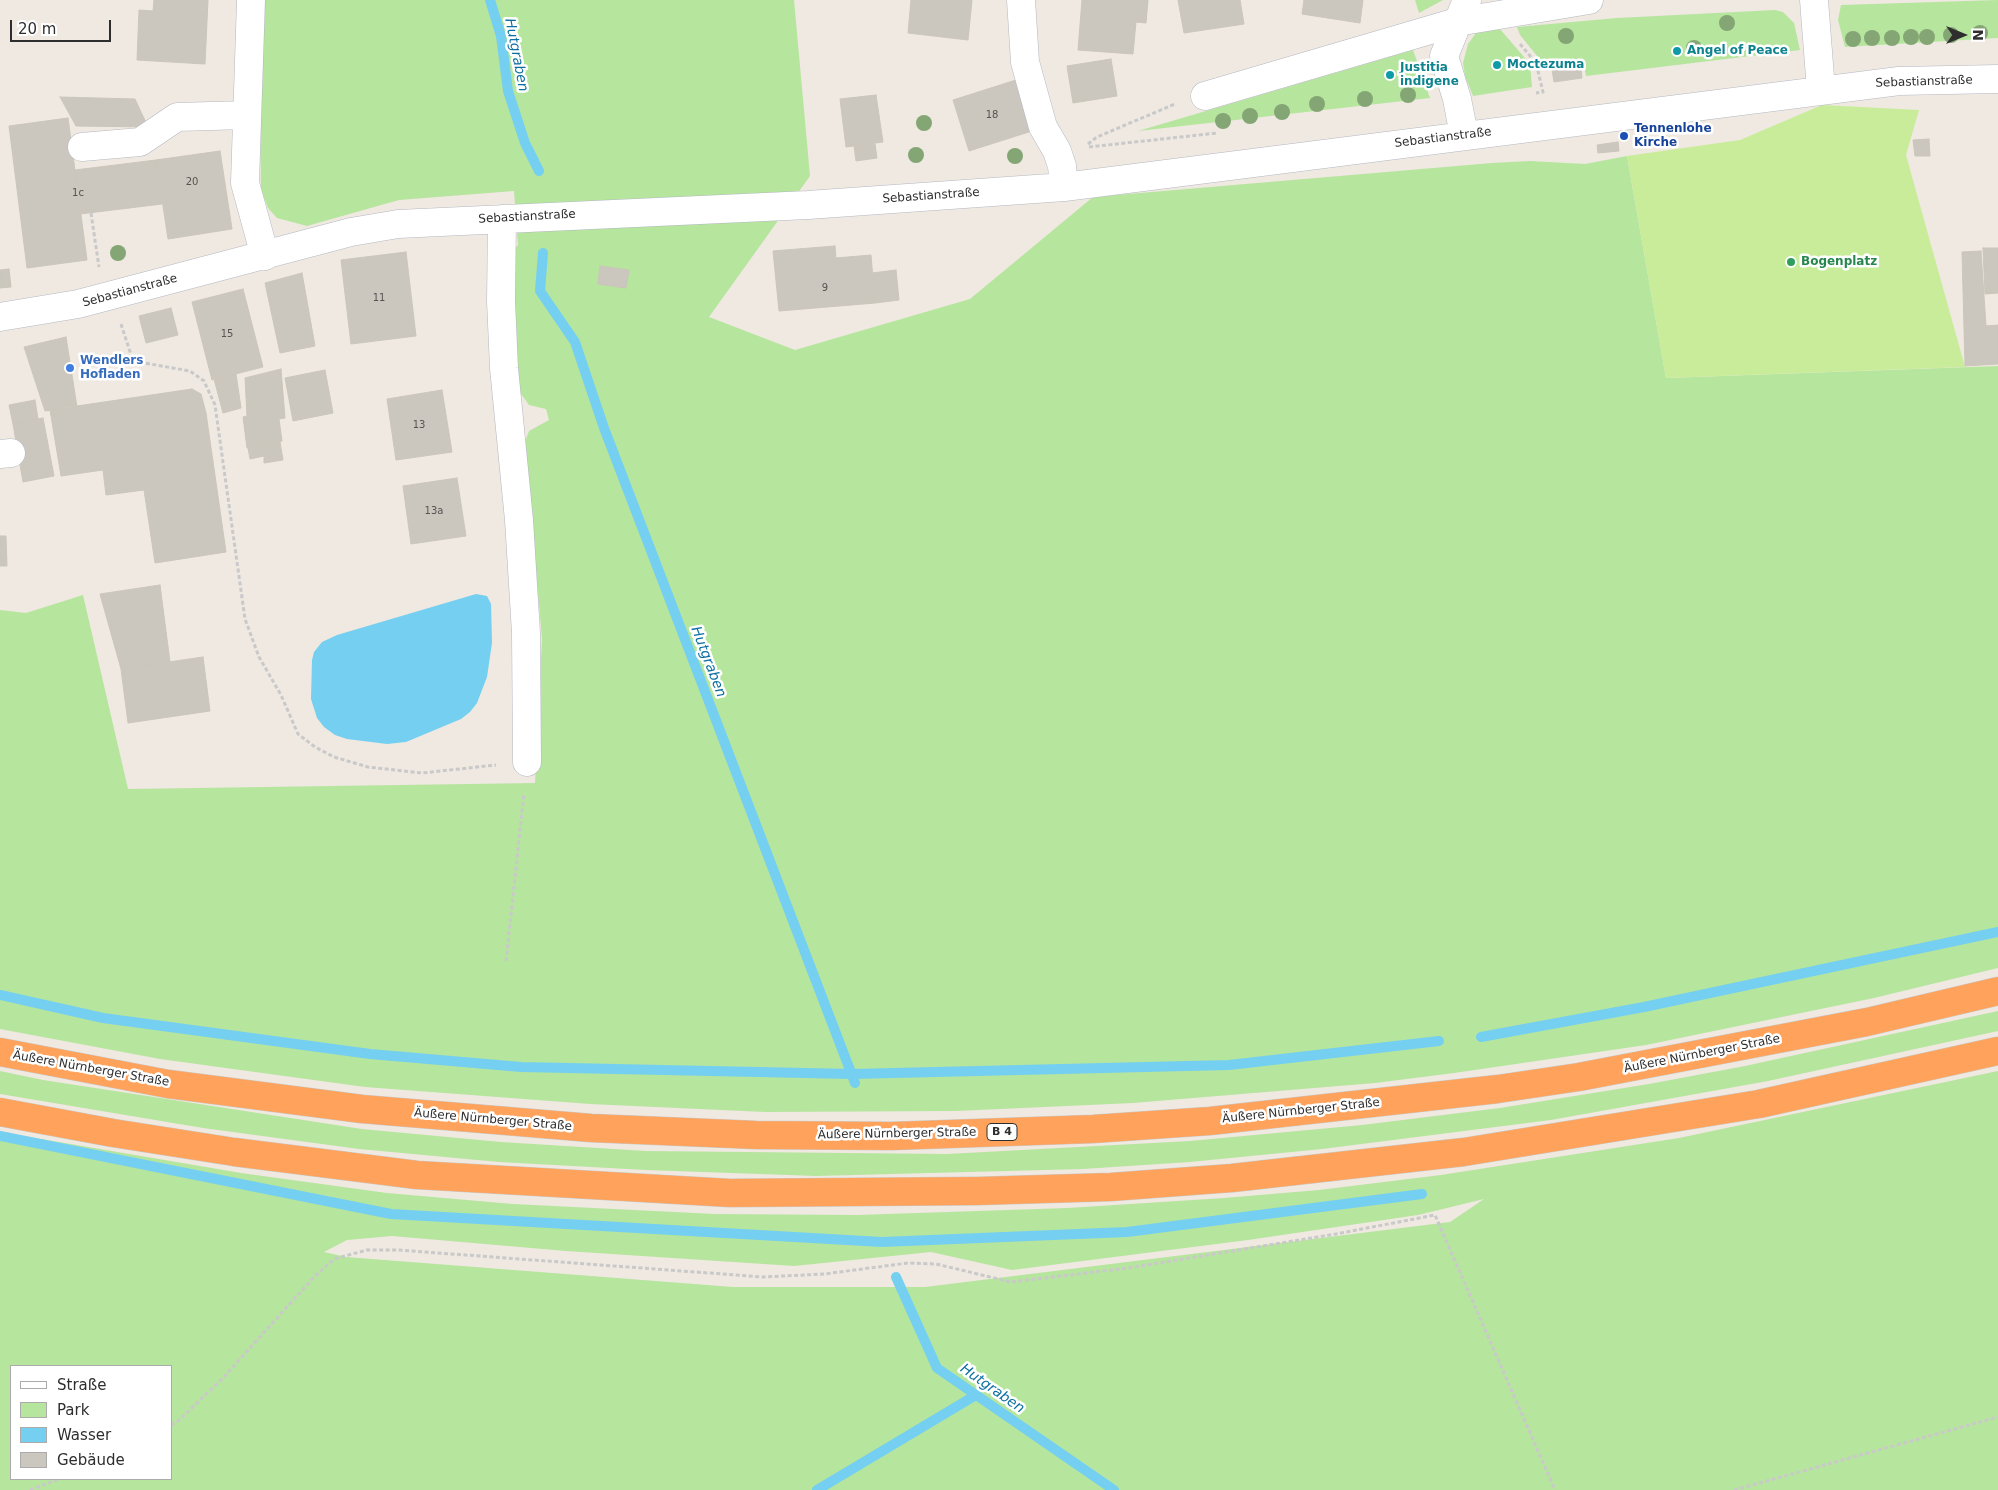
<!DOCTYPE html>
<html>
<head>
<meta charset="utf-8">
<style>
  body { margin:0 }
  #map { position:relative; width:1998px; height:1490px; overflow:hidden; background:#efe9e1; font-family:"DejaVu Sans",sans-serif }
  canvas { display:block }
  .legend { position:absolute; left:10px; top:1365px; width:162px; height:115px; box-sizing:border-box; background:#fff; border:1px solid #ababab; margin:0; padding:6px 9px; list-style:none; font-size:15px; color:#2e2e2e }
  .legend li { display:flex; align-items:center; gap:10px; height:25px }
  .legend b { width:25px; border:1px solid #ababab }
  .north { position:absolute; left:1938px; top:10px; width:50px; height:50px; -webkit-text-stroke:4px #fff; paint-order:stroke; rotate:90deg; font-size:14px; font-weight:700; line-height:20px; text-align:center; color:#2e2e2e }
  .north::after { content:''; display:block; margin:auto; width:18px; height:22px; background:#2e2e2e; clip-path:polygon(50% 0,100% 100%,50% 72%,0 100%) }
  .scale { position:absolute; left:10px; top:20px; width:101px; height:22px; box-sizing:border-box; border:2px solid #2e2e2e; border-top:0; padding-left:6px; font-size:15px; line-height:18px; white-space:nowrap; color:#2e2e2e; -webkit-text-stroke:4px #fff; paint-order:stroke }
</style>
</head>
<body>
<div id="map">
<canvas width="1998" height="1490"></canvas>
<ul class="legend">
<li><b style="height:6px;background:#fff"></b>Straße</li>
<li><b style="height:14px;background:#b6e59e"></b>Park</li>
<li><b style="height:14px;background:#75cff0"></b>Wasser</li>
<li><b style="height:14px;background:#cbc7bf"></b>Gebäude</li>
</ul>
<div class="north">N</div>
<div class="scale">20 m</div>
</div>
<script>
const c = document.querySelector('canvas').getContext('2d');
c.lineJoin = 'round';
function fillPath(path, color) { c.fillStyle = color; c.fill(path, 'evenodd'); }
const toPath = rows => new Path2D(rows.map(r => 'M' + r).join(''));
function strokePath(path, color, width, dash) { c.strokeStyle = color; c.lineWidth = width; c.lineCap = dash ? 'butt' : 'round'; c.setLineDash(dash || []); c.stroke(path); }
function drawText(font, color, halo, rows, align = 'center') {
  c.font = font + ' "DejaVu Sans",sans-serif'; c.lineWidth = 5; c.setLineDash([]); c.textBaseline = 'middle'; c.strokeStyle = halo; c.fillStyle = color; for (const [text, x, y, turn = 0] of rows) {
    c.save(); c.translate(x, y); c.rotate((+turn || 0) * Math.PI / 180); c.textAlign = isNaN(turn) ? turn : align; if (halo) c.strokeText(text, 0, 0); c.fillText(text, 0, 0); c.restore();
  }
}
fillPath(toPath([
  [265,0,794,0,810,176,709,317,795,350,970,299,1093,197,1492,163,1530,161,1585,164,1627,156,1666,378,1998,366,1998,968,1874,998,1646,1045,1454,1073,1375,1083,1133,1103,956,1111,765,1112,590,1104,365,1087,160,1059,0,1029,0,610,26,613,83,595,128,789,535,783,542,639,525,442,529,431,549,420,546,409,529,405,519,391,515,331,514,250,518,245,514,191,399,200,307,226,277,218,268,208,261,189,260,122],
  [1415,0,1443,0,1419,13],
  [1998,0,1998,38,1845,47,1838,20,1841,5],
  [1775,10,1783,12,1794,23,1800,50,1586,76,1583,59,1542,62,1520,35,1517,27,1617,18],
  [1500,29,1530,64,1532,87,1473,96,1465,76,1463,63,1468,44,1476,33],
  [1413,50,1430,98,1138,131],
  [1998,1011,1998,1031,1768,1081,1551,1120,1322,1149,1190,1162,1083,1169,816,1176,646,1170,499,1162,359,1149,203,1128,0,1094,0,1071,43,1080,362,1129,501,1142,646,1151,947,1154,1190,1141,1362,1125,1500,1108,1649,1084,1745,1066],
  [1998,1071,1998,1490,0,1490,0,1132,241,1173,387,1193,513,1204,715,1214,857,1215,1068,1208,1224,1198,1319,1190,1441,1175,1679,1138],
  [1484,1199,1450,1222,925,1287,733,1287,346,1257,324,1252,347,1240,392,1236,566,1251,794,1266,931,1252,1012,1270,1248,1240,1418,1215],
  [171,1366,171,1479,11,1479,11,1366]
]), '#b6e59e');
fillPath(toPath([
  [1822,105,1919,110,1906,155,1965,367,1666,378,1627,156,1740,140]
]), '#c9ec9a');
fillPath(toPath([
  [476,594,487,596,491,604,492,643,487,677,477,703,470,712,461,719,406,742,387,744,347,739,335,735,324,727,317,718,311,699,312,660,314,652,322,642,337,635]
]), '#75cff0');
strokePath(toPath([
  [490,0,501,36,508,91,525,143,539,171],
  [543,253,540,291,575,342,604,428,855,1083],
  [0,995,103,1018,370,1054,521,1067,852,1074,1229,1065,1439,1041],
  [1481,1037,1644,1007,1998,932],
  [0,1136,391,1214,882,1242,1127,1232,1422,1194],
  [896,1277,937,1368,1114,1490],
  [817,1490,976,1395]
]), '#75cff0', 10);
const building = toPath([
  [154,0,208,0,205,64,137,60,139,10,153,11,154,0],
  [911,0,972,0,968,40,908,33,911,0],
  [1082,0,1148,0,1146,23,1136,22,1133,54,1078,50,1082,0],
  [1178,0,1240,0,1244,24,1184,33,1178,0],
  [1304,0,1363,0,1360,23,1302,14,1304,0],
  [1111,59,1117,96,1073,103,1067,66,1111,59],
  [1580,60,1582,78,1554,82,1551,63,1580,60],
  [1016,80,1032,131,969,151,953,100,1016,80],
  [876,95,883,142,846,147,840,99,876,95],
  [60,97,135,99,148,127,76,126,60,97],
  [68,118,87,260,27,268,9,126,68,118],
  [1929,139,1930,156,1915,156,1913,140,1929,139],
  [1618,142,1619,151,1598,153,1597,145,1618,142],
  [875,144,877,158,856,161,854,146,875,144],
  [220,151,232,229,168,239,156,160,220,151],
  [156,160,162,204,80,214,75,170,156,160],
  [835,246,836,258,871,255,875,303,779,311,773,251,835,246],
  [1983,248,1998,248,1998,293,1985,294,1983,248],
  [1981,251,1986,326,1998,325,1998,364,1965,366,1962,252,1981,251],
  [406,252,416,336,351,344,341,260,406,252],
  [600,266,629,270,626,288,598,284,600,266],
  [9,269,11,287,0,288,0,270,9,269],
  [896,270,899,300,875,303,872,273,896,270],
  [302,273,315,346,280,353,265,283,302,273],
  [243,289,263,367,212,380,192,302,243,289],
  [171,308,178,335,146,343,139,316,171,308],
  [66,337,77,407,45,411,24,347,66,337],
  [281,369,285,418,279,419,282,441,247,448,243,417,247,416,245,378,281,369],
  [325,370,333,413,293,421,285,378,325,370],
  [236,374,241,408,223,413,214,379,236,374],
  [192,389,201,394,206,413,226,552,155,563,144,490,106,495,103,470,61,476,50,410,192,389],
  [442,390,452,452,396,460,387,399,442,390],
  [35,400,38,419,13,424,9,405,35,400],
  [43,418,54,476,23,482,13,424,43,418],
  [280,442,283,460,264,463,264,456,250,459,248,448,280,442],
  [457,478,466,536,411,544,403,486,457,478],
  [0,536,6,536,7,566,0,566,0,536],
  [160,585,170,662,121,669,100,594,160,585],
  [203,657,210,711,128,723,121,669,203,657]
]);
fillPath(building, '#cbc7bf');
strokePath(building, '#cbc5ba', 1);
const minor = toPath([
  [251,0,245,183,265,256],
  [1021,0,1025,62,1043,127,1057,151,1062,166,1064,187],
  [1814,0,1821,90],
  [1205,96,1457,22,1589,0],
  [1464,135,1457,99,1444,56,1467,0],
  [82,147,140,142,177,117,246,115],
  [502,219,501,301,504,368,519,520,526,633,527,762],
  [0,317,78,304,351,232,398,224,808,205,1064,187,1899,81,1998,79],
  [0,454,11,453]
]);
const highway = toPath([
  [0,1052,168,1084,362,1109,591,1128,756,1135,892,1136,1093,1129,1210,1121,1498,1089,1579,1077,1867,1022,1998,991],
  [0,1112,113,1133,234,1152,417,1175,730,1193,978,1191,1111,1187,1232,1178,1464,1152,1759,1104,1998,1051]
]);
strokePath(minor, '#b4b7c1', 29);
strokePath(highway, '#c9c9c9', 29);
strokePath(toPath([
  [1520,44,1536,63,1543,92,1536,93],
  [1088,144,1097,137,1175,104],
  [1089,147,1217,133],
  [91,213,99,267],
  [121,324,133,361,190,371,204,381,215,405,245,619,259,657,281,695,298,734,315,747,334,757,368,767,422,773,496,765],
  [506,961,524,793],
  [171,1425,178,1421,221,1380,314,1277,334,1259,367,1250,398,1250,763,1277,824,1274,908,1263,936,1264,1011,1282,1128,1268,1336,1234,1435,1215,1555,1490],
  [30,1490,59,1479],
  [1734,1490,1998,1417]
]), '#c9c9c9', 3, [4, 2.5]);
strokePath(minor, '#fff', 28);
strokePath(highway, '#ffa35c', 28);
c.fillStyle = '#84a574';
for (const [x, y] of [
  [1727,23],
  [1980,33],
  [1951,35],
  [1566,36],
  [1911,37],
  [1927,37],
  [1872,38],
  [1892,38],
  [1853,39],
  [1694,48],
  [1408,95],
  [1365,99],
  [1317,104],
  [1282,112],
  [1250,116],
  [1223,121],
  [924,123],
  [916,155],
  [1015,156],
  [118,253]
]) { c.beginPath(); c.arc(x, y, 8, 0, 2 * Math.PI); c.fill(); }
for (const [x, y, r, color] of [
  [1677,51,5,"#0f9aa8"],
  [1497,65,5,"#0f9aa8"],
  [1390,75,5,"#0f9aa8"],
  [1624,136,5,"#1a4fb4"],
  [1791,262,5,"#2e9e5b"],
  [70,368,5,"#3f7fe0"]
]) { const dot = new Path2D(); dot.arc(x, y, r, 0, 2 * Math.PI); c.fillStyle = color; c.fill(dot); strokePath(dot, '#fff', 2); }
drawText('10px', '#555452', null, [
  ["18",992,115],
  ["20",192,182],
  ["1c",78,193],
  ["9",825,288],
  ["11",379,298],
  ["15",227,334],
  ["13",419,425],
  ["13a",434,511]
]);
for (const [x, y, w] of [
  [1002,1132,30]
]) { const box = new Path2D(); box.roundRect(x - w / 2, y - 8.5, w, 17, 4); c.fillStyle = '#fff'; c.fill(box); strokePath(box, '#2e2e2e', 1); }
drawText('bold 11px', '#2e2e2e', null, [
  ["B 4",1002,1132]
]);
drawText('bold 12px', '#0d838f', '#fff', [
  ["Angel of Peace",1687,51],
  ["Moctezuma",1507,65],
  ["Justitia",1400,68],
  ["indigene",1400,82]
], 'left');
drawText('12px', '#2e2e2e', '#fff', [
  ["Sebastianstraße",1924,82,-2],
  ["Sebastianstraße",1443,138,-7],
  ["Sebastianstraße",931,196,-4],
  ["Sebastianstraße",527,217,-3],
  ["Sebastianstraße",130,291,-15],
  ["Äußere Nürnberger Straße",1702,1054,-11],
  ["Äußere Nürnberger Straße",91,1069,10],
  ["Äußere Nürnberger Straße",1301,1111,-6],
  ["Äußere Nürnberger Straße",493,1120,5],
  ["Äußere Nürnberger Straße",897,1134,-1]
]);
drawText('bold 12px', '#164399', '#fff', [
  ["Tennenlohe",1634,129],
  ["Kirche",1634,143]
], 'left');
drawText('bold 12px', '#27864d', '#fff', [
  ["Bogenplatz",1801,262]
], 'left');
drawText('bold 12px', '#366cbe', '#fff', [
  ["Wendlers",80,361],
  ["Hofladen",80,375]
], 'left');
drawText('italic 14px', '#0d6fa3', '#fff', [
  ["Hutgraben",516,55,79],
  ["Hutgraben",708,662,69],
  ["Hutgraben",992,1389,35]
]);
</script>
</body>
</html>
